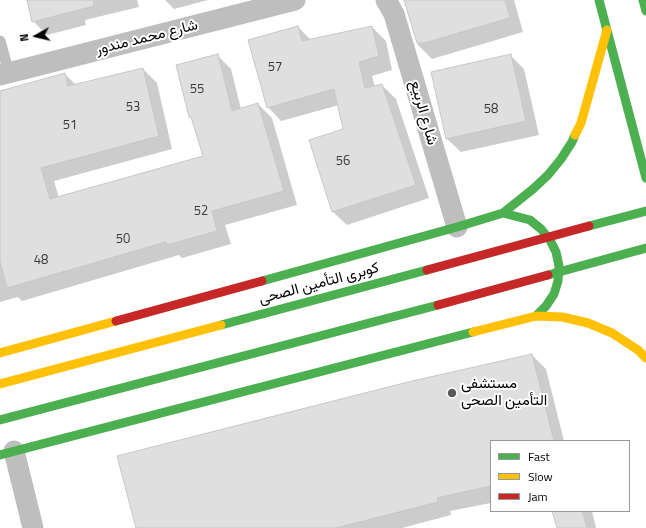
<!DOCTYPE html>
<html>
<head>
<meta charset="utf-8">
<style>
  body { margin:0 }
  #map { position:relative; width:646px; height:528px; overflow:hidden; background:#fff; font-family:"Titillium Web",sans-serif }
  canvas { display:block }
  .legend { position:absolute; left:490px; top:440px; width:140px; height:72px; box-sizing:border-box; background:#fff; border:1px solid #999; margin:0; padding:5px 7px; list-style:none; font-size:12px; color:#000 }
  .legend li { display:flex; align-items:center; gap:8px; height:20px }
  .legend b { width:20px; border:1px solid #999 }
  .north { position:absolute; left:16px; top:16px; width:40px; height:40px; -webkit-text-stroke:3px #fff; paint-order:stroke; rotate:262deg; font-size:11px; font-weight:700; line-height:16px; text-align:center; color:#000 }
  .north::after { content:''; display:block; margin:auto; width:14px; height:18px; background:#000; clip-path:polygon(50% 0,100% 100%,50% 72%,0 100%) }
</style>
</head>
<body>
<div id="map">
<canvas width="646" height="528"></canvas>
<ul class="legend">
<li><b style="height:5px;background:#4caf50"></b>Fast</li>
<li><b style="height:5px;background:#ffc107"></b>Slow</li>
<li><b style="height:5px;background:#c62828"></b>Jam</li>
</ul>
<div class="north">N</div>
</div>
<script>
const c = document.querySelector('canvas').getContext('2d');
c.lineJoin = 'round';
function fillPath(path, color) { c.fillStyle = color; c.fill(path, 'evenodd'); }
const toPath = rows => new Path2D(rows.map(r => 'M' + r).join(''));
function strokePath(path, color, width, dash) { c.strokeStyle = color; c.lineWidth = width; c.lineCap = dash ? 'butt' : 'round'; c.setLineDash(dash || []); c.stroke(path); }
function drawText(font, color, halo, rows, align = 'center') {
  c.font = font + ' "Titillium Web",Vazirmatn,sans-serif'; c.lineWidth = 4; c.setLineDash([]); c.textBaseline = 'middle'; c.strokeStyle = halo; c.fillStyle = color; for (const [text, x, y, turn = 0] of rows) {
    c.save(); c.translate(x, y); c.rotate((+turn || 0) * Math.PI / 180); c.textAlign = isNaN(turn) ? turn : align; if (halo) c.strokeText(text, 0, 0); c.fillText(text, 0, 0); c.restore();
  }
}
fillPath(toPath([
  [28,0,137,0,139,7,85,20,86,25,47,35,33,21],
  [165,0,208,0,174,9],
  [405,0,514,0,523,32,432,59,418,45],
  [298,27,311,40,372,27,386,41,392,70,372,76,375,87,382,85,396,99,429,198,347,225,333,212,344,129,339,105,281,121,268,107],
  [217,55,231,69,241,109,258,104,272,118,297,205,225,225,231,244,182,258,179,255,22,301,18,297,0,302,0,95,65,74,76,85,143,69,157,83,172,149,54,181,59,198,204,157,193,120,190,117],
  [510,55,524,69,539,135,461,152,447,139],
  [532,355,546,369,564,441,491,441,491,503,450,511,451,515,402,528,137,528],
  [553,511,592,511,596,528,558,528]
]), '#0003');
const building = toPath([
  [27,0,93,0,94,6,32,22,27,0],
  [404,0,505,0,510,18,424,43,417,43,404,0],
  [298,26,302,41,372,26,379,56,359,62,365,88,382,84,416,185,332,212,309,140,343,129,334,89,267,108,248,40,298,26],
  [218,54,232,111,258,103,284,191,212,211,217,231,167,245,166,242,7,288,0,261,0,91,65,73,68,86,143,68,159,136,41,168,50,199,203,156,191,117,189,117,176,65,218,54],
  [511,54,526,121,446,139,431,72,511,54],
  [532,354,554,441,491,441,491,486,437,498,438,502,336,528,136,528,117,456,408,382,532,354],
  [552,511,582,511,587,528,557,528,552,511]
]);
fillPath(building, '#dfdfdf');
strokePath(building, '#c7c7c7', 1);
strokePath(toPath([
  [0,41,9,73]
]), '#bebebe', 11);
strokePath(toPath([
  [386,0,394,14,457,227],
  [0,75,295,0],
  [14,451,33,528]
]), '#bebebe', 21);
strokePath(toPath([
  [599,0,646,178],
  [643,0,646,11],
  [503,213,530,220,541,229,550,240,556,252,559,266,558,281,554,294,546,306,536,316],
  [262,281,457,227,503,213,533,189,548,175,561,159,572,142,575,135],
  [221,325,427,270],
  [0,420,438,305],
  [0,455,473,332]
]), '#4caf50', 9);
strokePath(toPath([
  [575,135,581,123,607,30],
  [473,332,536,316,562,317,588,323,612,333,638,350,646,358],
  [0,353,116,321],
  [0,384,221,325]
]), '#ffc107', 9);
strokePath(toPath([
  [116,321,262,281]
]), '#c62828', 9);
strokePath(toPath([
  [589,226,646,211],
  [548,275,646,248]
]), '#4caf50', 9);
strokePath(toPath([
  [427,270,589,226],
  [438,305,548,275]
]), '#c62828', 9);
for (const [x, y, r, color] of [
  [452,393,5,"#595959"]
]) { const dot = new Path2D(); dot.arc(x, y, r, 0, 2 * Math.PI); c.fillStyle = color; c.fill(dot); strokePath(dot, '#fff', 1.5); }
drawText('13px', '#383838', null, [
  ["57",275,68],
  ["55",197,90],
  ["53",133,108],
  ["58",491,110],
  ["51",70,126],
  ["56",343,162],
  ["52",201,212],
  ["50",123,240],
  ["48",41,261]
]);
drawText('15px', '#000', '#fff', [
  ["شارع محمد مندور",147,38,-14],
  ["شارع الربيع",423,113,74],
  ["كوبرى التأمين الصحى",319,284,-15]
]);
drawText('15px', '#000', '#fff', [
  ["مستشفى",461,384],
  ["التأمين الصحى",461,401]
], 'left');
</script>
</body>
</html>
